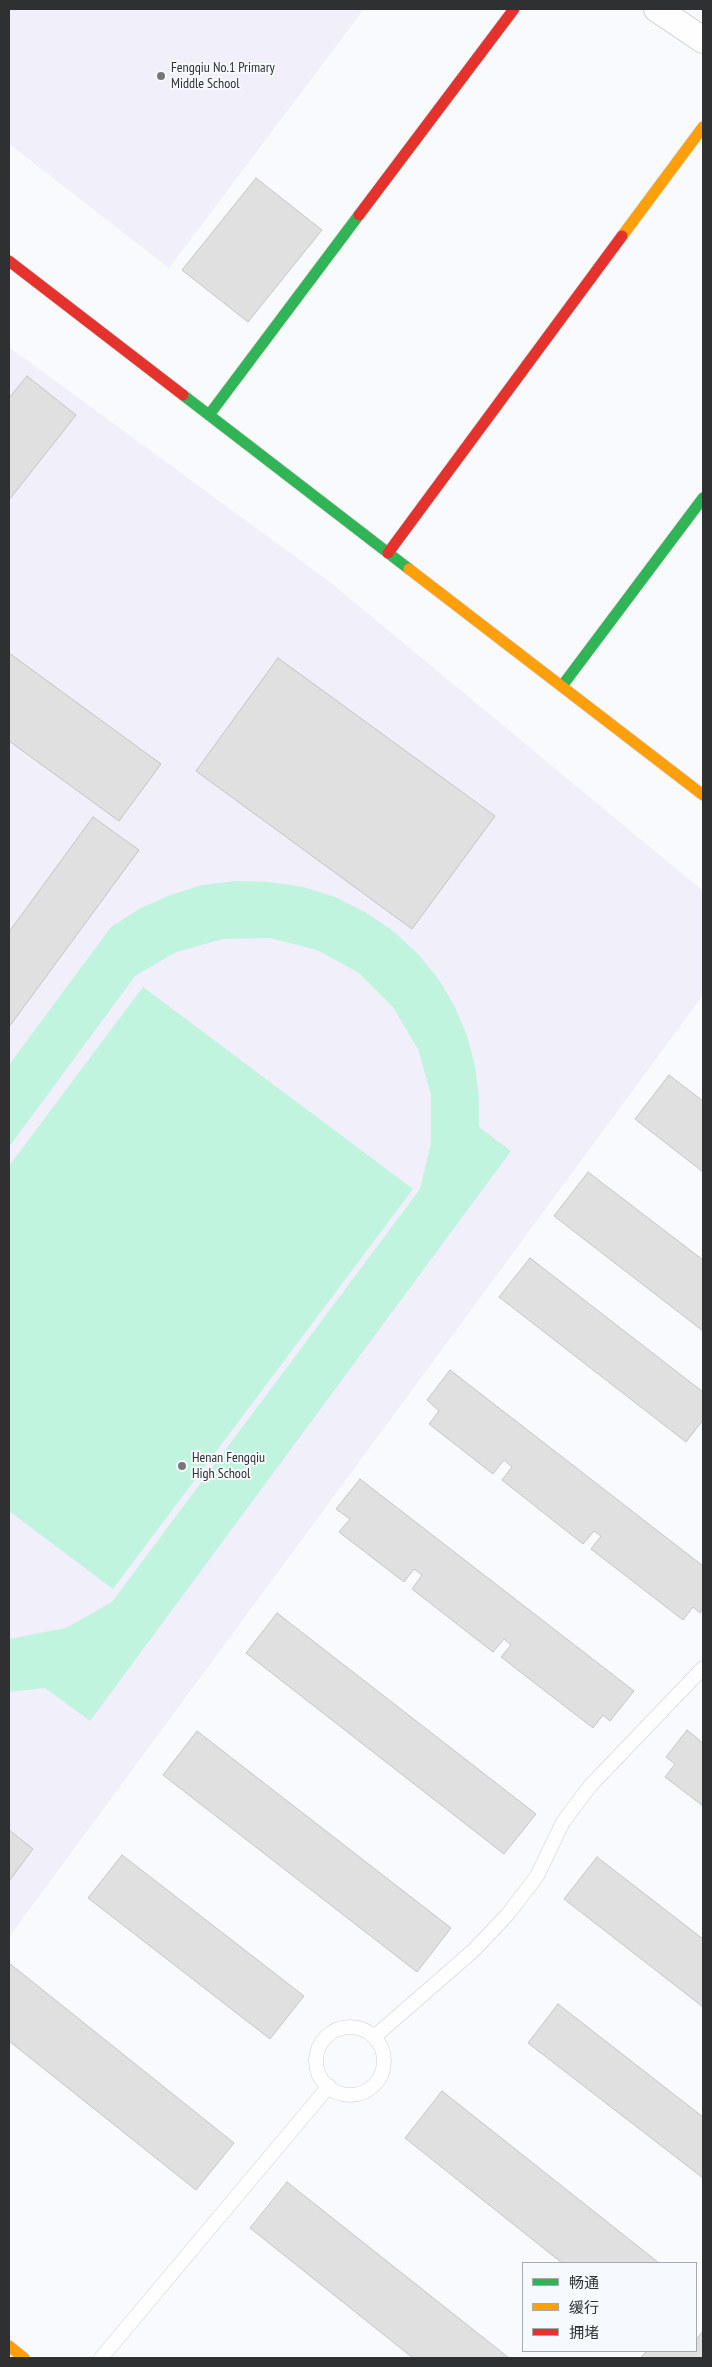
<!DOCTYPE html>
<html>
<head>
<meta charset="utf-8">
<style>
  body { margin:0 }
  #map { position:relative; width:712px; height:2367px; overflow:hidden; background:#f8fafd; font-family:"PT Sans Narrow","Noto Sans SC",sans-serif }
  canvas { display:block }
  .frame { position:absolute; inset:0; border:10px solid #2e3032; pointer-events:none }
  .legend { position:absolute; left:522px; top:2262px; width:175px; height:90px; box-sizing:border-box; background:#f6faff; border:1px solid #a6a9ad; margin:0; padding:6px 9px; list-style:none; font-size:15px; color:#2e3032 }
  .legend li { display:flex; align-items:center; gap:10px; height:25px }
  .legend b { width:25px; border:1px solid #a6a9ad }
</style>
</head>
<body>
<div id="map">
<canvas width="712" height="2367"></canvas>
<div class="frame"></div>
<ul class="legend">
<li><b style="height:6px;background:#30b455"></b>畅通</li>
<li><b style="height:6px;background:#ff9f0a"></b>缓行</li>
<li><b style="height:6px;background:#e5322d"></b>拥堵</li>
</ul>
</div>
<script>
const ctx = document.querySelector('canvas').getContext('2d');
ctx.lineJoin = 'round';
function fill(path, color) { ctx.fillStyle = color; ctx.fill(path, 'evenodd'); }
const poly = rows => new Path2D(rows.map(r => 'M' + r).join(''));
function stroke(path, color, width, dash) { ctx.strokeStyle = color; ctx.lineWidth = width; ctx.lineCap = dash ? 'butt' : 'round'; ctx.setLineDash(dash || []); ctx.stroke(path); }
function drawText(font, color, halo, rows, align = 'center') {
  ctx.font = font + ' "PT Sans Narrow",sans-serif'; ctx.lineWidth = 4; ctx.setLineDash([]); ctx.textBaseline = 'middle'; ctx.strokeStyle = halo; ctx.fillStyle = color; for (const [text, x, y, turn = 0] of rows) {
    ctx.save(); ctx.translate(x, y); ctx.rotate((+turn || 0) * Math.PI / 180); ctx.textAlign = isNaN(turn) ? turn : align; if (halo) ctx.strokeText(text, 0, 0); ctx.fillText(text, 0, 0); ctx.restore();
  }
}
const education = poly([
  [9,9,364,9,169,268,9,144],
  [9,347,331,583,703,891,703,995,9,1937]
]);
const green = poly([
  [235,881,269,882,303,887,335,897,365,912,393,931,418,954,439,980,455,1007,467,1036,475,1066,479,1097,479,1127,511,1151,90,1721,45,1688,9,1692,9,1639,66,1628,112,1602,420,1189,431,1143,431,1095,418,1049,393,1007,359,973,317,950,270,938,223,939,176,952,135,976,9,1147,9,1065,111,927,139,909,170,895,202,885],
  [143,987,413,1189,113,1589,9,1511,9,1166]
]);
const building = poly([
  [256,178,322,230,248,322,182,270,256,178],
  [27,376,76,415,9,500,9,398,27,376],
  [9,653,161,764,119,821,9,741,9,653],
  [278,658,495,816,412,929,196,771,278,658],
  [93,817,139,850,9,1027,9,932,93,817],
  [669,1075,703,1101,703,1172,635,1119,669,1075],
  [588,1172,703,1260,703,1331,554,1216,588,1172],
  [530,1258,703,1392,703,1420,686,1442,499,1297,530,1258],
  [450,1370,703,1566,703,1608,700,1613,693,1607,683,1620,591,1549,601,1536,594,1531,583,1544,502,1480,512,1467,504,1460,493,1474,429,1424,439,1411,427,1400,450,1370],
  [360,1479,634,1691,610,1721,603,1715,593,1728,501,1657,511,1645,504,1639,493,1652,412,1589,422,1575,414,1569,404,1582,339,1532,350,1519,336,1509,360,1479],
  [277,1613,536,1814,504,1854,246,1653,277,1613],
  [687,1730,703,1743,703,1806,665,1777,675,1764,666,1757,687,1730],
  [197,1731,451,1928,417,1972,163,1775,197,1731],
  [9,1830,33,1849,9,1881,9,1830],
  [122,1855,304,1996,270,2039,88,1898,122,1855],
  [597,1857,703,1939,703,2007,564,1899,597,1857],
  [9,1963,234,2143,196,2190,9,2041,9,1963],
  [558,2004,703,2117,703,2178,528,2043,558,2004],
  [442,2091,659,2263,562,2263,405,2138,442,2091],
  [287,2182,509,2358,413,2358,250,2228,287,2182],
  [703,2331,703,2358,640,2358,647,2351,696,2351,696,2340,703,2331]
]);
const lane = poly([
  '316 2061a34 34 0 1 1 68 0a34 34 0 1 1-68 0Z',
  [374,2037,474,1950,508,1914,537,1876,563,1822,590,1786,703,1668],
  [101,2358,329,2086]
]);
const street = poly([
  [657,9,703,40]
]);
const fast = poly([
  [183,395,409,569],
  [209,415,359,215],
  [562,686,703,498]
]);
const slow = poly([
  [622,236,703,127],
  [409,569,703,795],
  [9,2346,24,2358]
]);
const jam = poly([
  [359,215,514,9],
  [9,261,183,395],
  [388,553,622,236]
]);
const markers = [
  [161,76,5,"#757779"],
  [182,1466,5,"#757779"]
];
const poiNames = [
  ["Fengqiu No.1 Primary",171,68],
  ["Middle School",171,84],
  ["Henan Fengqiu",192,1458],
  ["High School",192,1474]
];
fill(education, '#f0effa');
fill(green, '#c1f4df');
fill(building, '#e0e0e0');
stroke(building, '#c5c5c5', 1);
stroke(lane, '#cdcfd1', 15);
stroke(street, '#cdcfd1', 28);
stroke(fast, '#cdcfd1', 12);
stroke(slow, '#cdcfd1', 12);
stroke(jam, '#cdcfd1', 12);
stroke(lane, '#fefeff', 14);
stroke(street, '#fefeff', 26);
stroke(fast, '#30b455', 11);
stroke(slow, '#ff9f0a', 11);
stroke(jam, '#e5322d', 11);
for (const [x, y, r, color] of markers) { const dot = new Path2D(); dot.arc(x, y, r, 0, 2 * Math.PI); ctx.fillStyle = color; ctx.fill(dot); stroke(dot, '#f6faff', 2); }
drawText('14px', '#2e3032', '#f6faff', poiNames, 'left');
</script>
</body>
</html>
